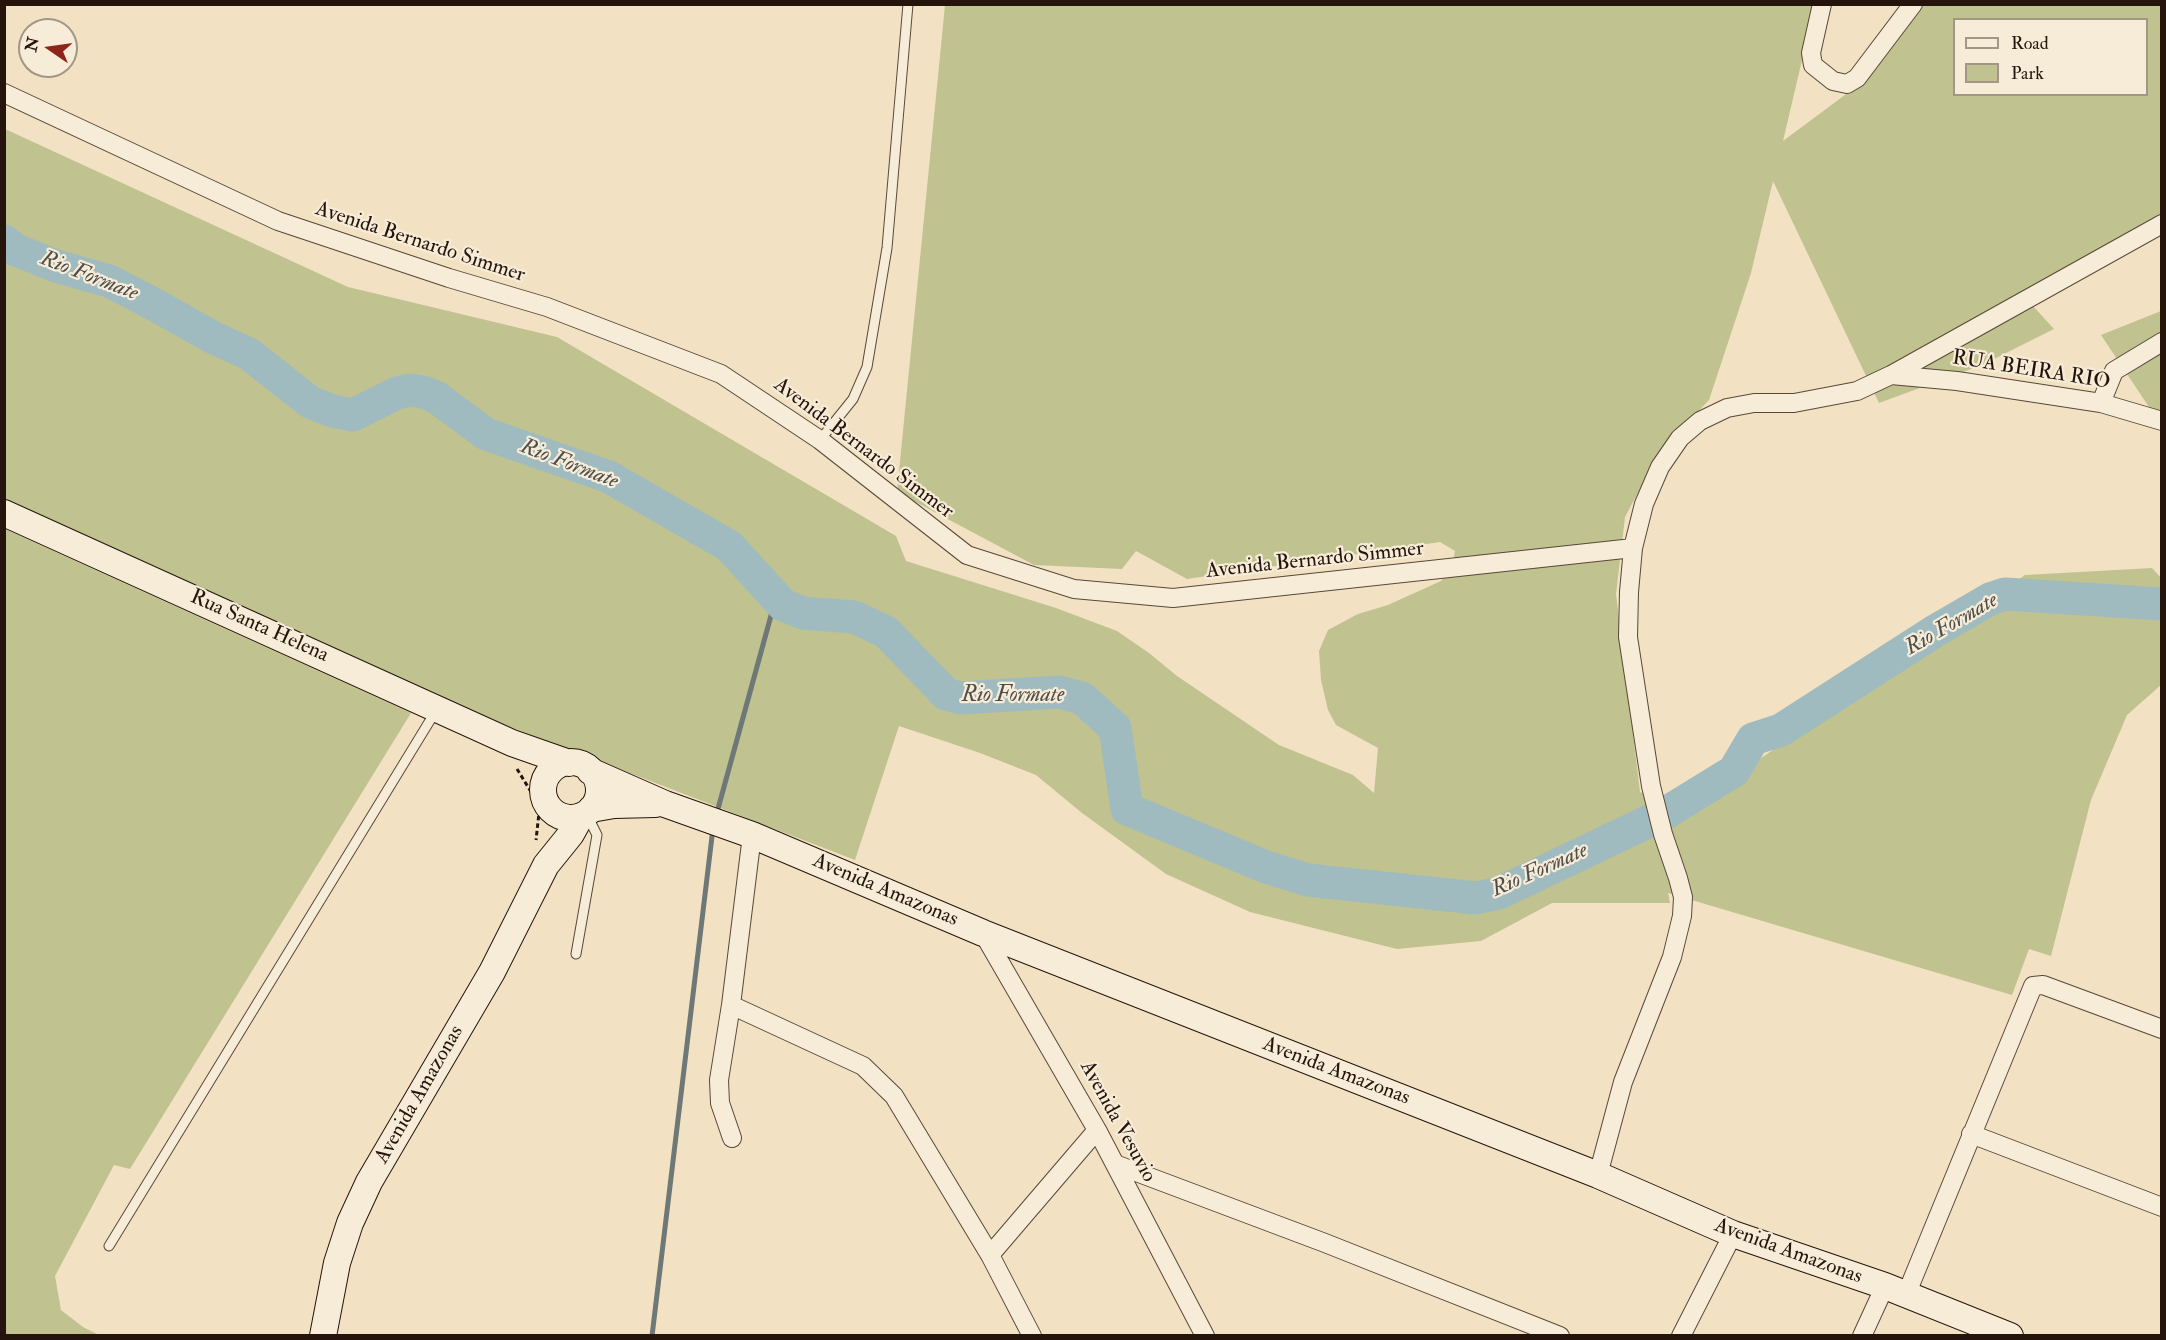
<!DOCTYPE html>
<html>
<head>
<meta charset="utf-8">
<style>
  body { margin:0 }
  #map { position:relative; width:2166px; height:1340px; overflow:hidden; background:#f2e2c3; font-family:"IM FELL Double Pica",serif }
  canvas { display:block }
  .frame { position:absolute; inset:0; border:6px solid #24140b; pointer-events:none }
  .legend { position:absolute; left:1953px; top:18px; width:195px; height:78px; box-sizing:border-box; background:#f7ecd8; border:2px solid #a39686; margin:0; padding:8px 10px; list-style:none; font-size:18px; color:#24140b }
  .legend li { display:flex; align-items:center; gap:12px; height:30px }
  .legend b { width:30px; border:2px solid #a39686 }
  .north { position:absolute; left:18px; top:18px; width:60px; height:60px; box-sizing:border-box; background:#f7ecd8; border:2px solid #a39686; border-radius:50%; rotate:283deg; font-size:16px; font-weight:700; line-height:24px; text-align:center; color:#24140b }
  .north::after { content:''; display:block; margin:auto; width:21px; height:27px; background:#8f2418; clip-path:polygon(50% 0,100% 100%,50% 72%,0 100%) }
</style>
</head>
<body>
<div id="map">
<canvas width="2166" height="1340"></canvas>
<div class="frame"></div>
<ul class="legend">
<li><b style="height:8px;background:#f7ecd8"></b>Road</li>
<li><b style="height:16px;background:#c0c28f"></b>Park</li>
</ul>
<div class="north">N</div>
</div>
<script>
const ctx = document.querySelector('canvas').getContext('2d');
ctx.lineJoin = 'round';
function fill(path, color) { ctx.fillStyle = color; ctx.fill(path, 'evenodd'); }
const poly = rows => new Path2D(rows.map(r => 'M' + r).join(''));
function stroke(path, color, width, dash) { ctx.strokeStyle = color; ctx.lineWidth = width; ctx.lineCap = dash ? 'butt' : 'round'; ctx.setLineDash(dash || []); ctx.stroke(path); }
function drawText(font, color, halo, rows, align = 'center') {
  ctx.font = font + ' "IM FELL Double Pica",serif'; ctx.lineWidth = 4.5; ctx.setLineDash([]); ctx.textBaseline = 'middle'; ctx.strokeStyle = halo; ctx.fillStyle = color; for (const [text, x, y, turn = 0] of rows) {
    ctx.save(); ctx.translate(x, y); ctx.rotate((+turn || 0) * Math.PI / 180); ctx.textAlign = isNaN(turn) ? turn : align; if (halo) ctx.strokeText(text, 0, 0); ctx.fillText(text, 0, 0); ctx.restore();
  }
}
const green = poly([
  [945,5,1815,5,1783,141,1865,80,1922,5,2161,5,2161,222,2033,306,2054,329,1982,365,1879,403,1773,181,1751,273,1709,400,1659,453,1625,517,1616,594,1640,792,1647,795,1656,831,2025,575,2152,568,2161,578,2161,685,2127,715,2091,800,2051,956,2029,949,2012,995,1668,893,1670,903,1552,903,1481,941,1397,949,1250,912,1166,874,1082,813,1036,775,980,753,899,726,855,860,495,721,5,499,5,129,348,287,557,337,896,536,906,561,1056,608,1117,631,1149,653,1177,676,1279,745,1353,775,1374,793,1378,748,1336,725,1328,710,1321,680,1319,651,1328,630,1358,614,1388,605,1441,581,1452,568,1455,551,1440,542,1187,579,1136,551,1122,569,1034,565,897,492],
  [1954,20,2146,20,2146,94,1954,94],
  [2161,311,2161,425,2101,335],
  [5,529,411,713,130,1169,114,1165,55,1276,61,1310,83,1327,99,1335,5,1335]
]);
const stream = poly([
  [716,816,772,612,781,603],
  [652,1336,713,828]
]);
const river = poly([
  [4,241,16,250,56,266,109,281,148,301,214,338,249,354,310,402,332,411,353,415,397,393,411,390,423,392,436,397,486,434,609,477,729,546,783,605,803,613,854,617,886,632,946,694,960,698,1059,692,1082,698,1115,728,1127,809,1266,867,1308,880,1476,898,1499,893,1664,814,1734,771,1753,739,1781,730,1935,631,1990,599,2005,594,2162,604]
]);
const path = poly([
  [517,769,533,795,539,813,536,840]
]);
const lane = poly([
  [820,440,853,399,867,367,887,248,908,4],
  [576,954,597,835,586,813],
  [109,1246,437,709]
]);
const street = poly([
  [1822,4,1811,53,1813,65,1833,81,1847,84,1857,78,1913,4],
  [4,93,278,221,449,278,547,307,721,374,820,440,967,555,1074,589,1173,598,1633,548],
  [1891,375,1957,381,2101,403,2162,421],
  [2101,403,2114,371,2162,342],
  [752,835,731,1005,863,1066,894,1096,990,1255,1097,1130],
  [983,933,1097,1130,1205,1336],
  [731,1005,719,1080,720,1103,732,1138],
  [1971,1134,2162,1207],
  [1115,1164,1325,1243,1560,1336],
  [1598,1175,1623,1082,1672,957,1682,916,1683,897,1678,878,1663,834,1651,786,1628,637,1629,592,1633,548,1644,504,1660,467,1680,438,1700,421,1727,408,1754,403,1794,403,1857,391,1891,375,2162,224],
  [990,1255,1032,1336],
  [1906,1295,2033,986,2043,985,2162,1029],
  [1681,1336,1733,1234],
  [1862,1336,1885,1286]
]);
const secondary = poly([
  [4,513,512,743,569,763],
  '543 790a28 28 0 1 1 56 0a28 28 0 1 1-56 0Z',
  [590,771,665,804,752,835,983,933,1598,1175,1733,1234,1885,1286,2010,1336],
  [591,809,614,805,655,804],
  [323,1336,337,1263,350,1223,369,1182,492,972,546,865,571,834,581,816]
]);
const streetNames = [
  ["Avenida Bernardo Simmer",420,243,18],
  ["RUA BEIRA RIO",2031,371,9],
  ["Avenida Bernardo Simmer",863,449,37],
  ["Avenida Bernardo Simmer",1315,561,-6],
  ["Rua Santa Helena",259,627,24],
  ["Avenida Amazonas",885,891,23],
  ["Avenida Amazonas",1336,1072,21],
  ["Avenida Amazonas",420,1095,-60],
  ["Avenida Vesuvio",1117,1122,61],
  ["Avenida Amazonas",1788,1252,20]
];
const waterNames = [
  ["Rio Formate",89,277,21],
  ["Rio Formate",569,465,21],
  ["Rio Formate",1952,625,-30],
  ["Rio Formate",1013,696],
  ["Rio Formate",1540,871,-24]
];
fill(green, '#c0c28f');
stroke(stream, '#6e7877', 5);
stroke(river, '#a0bbbf', 33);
stroke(lane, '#584839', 11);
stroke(street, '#584839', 20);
stroke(secondary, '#24140b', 28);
stroke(path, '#24140b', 3, [4.5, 3]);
stroke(lane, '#f7ecd8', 9);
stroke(street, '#f7ecd8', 18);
stroke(secondary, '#f7ecd8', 26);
drawText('21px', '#24140b', '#f7ecd8', streetNames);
drawText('italic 22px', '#4f4e4a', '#f7ecd8', waterNames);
</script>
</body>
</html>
